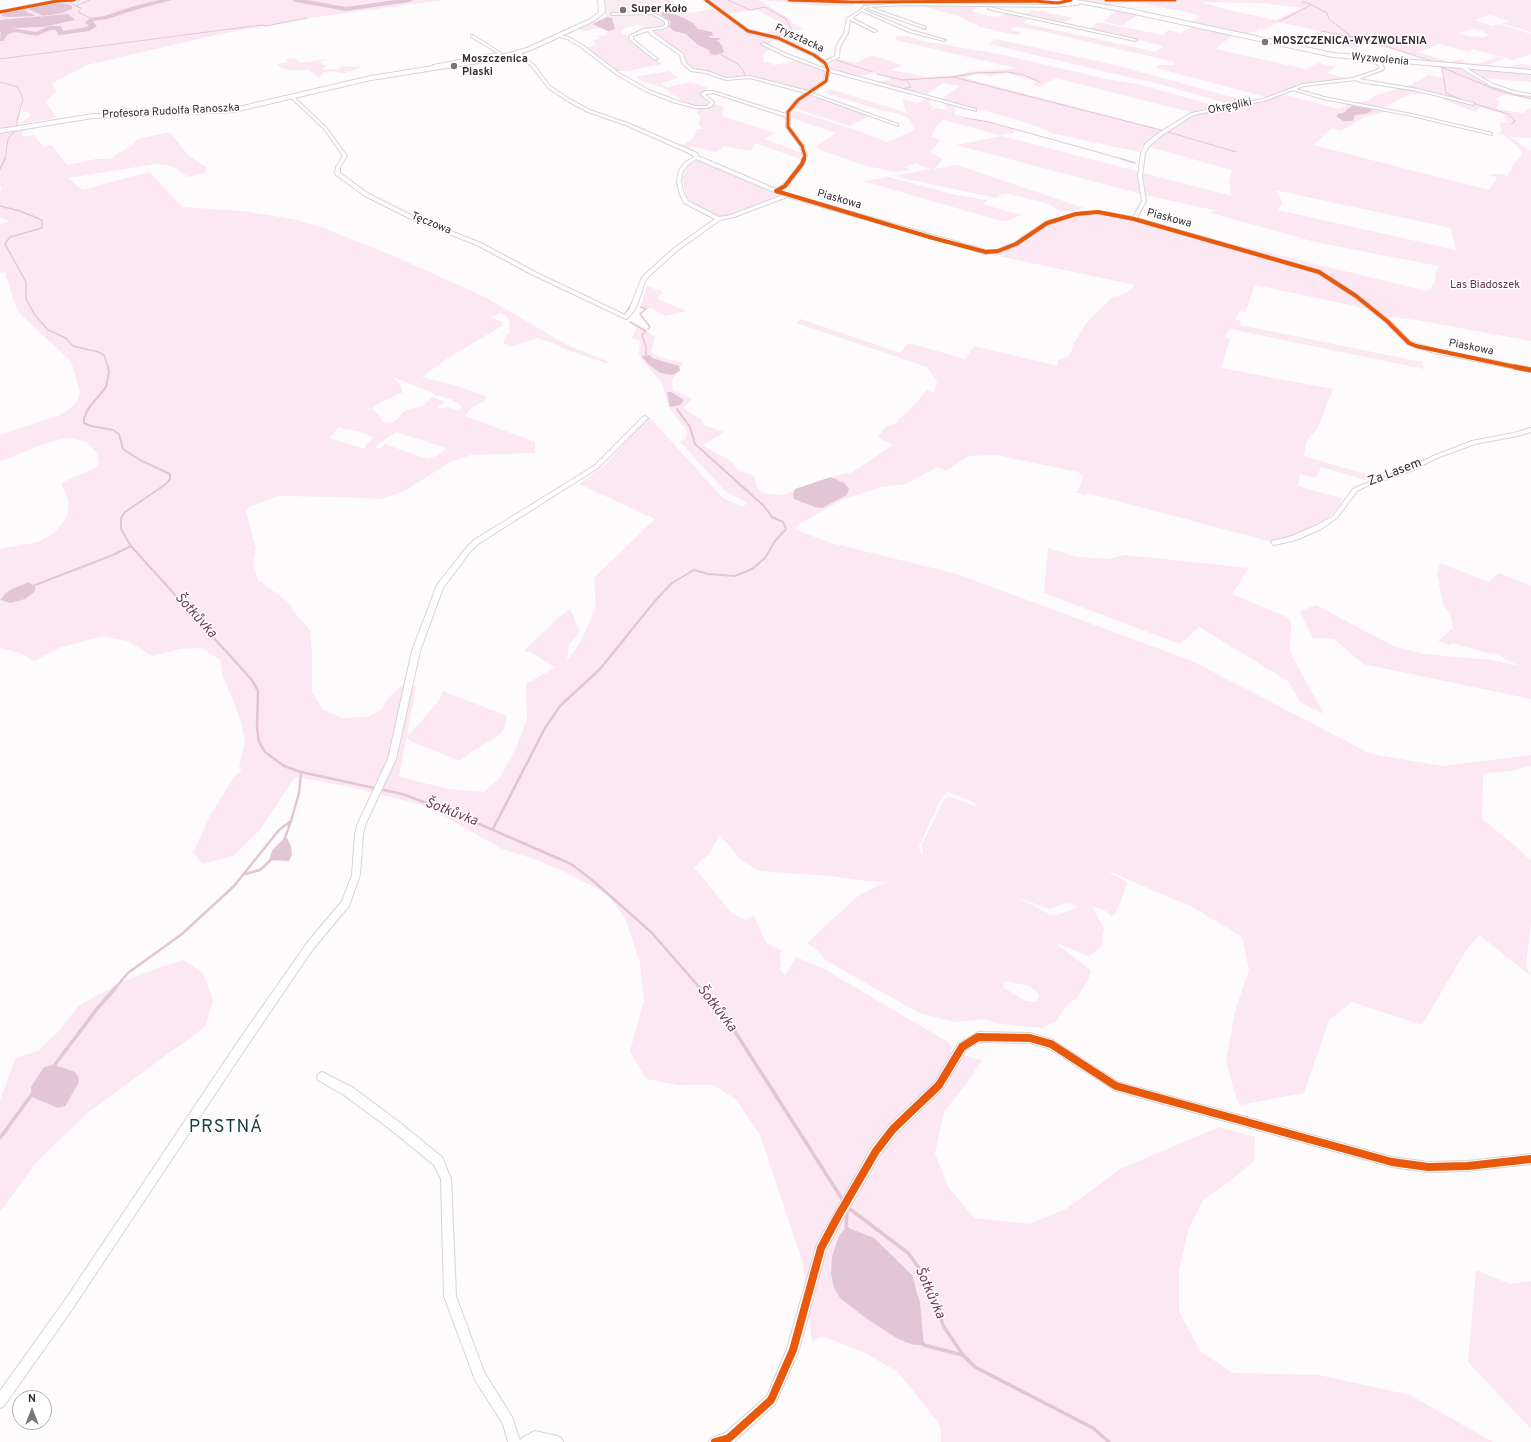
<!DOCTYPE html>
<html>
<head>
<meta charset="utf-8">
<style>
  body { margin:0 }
  #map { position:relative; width:1531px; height:1442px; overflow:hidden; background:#fefbfc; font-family:Overpass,sans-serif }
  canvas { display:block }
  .north { position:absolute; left:12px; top:1390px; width:40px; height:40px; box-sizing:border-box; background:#fff; border:1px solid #afabad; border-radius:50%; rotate:0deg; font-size:11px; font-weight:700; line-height:16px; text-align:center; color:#382e33 }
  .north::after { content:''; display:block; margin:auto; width:14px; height:18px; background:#7d7679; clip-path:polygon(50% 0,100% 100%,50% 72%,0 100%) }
</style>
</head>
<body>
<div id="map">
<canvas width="1531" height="1442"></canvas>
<div class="north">N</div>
</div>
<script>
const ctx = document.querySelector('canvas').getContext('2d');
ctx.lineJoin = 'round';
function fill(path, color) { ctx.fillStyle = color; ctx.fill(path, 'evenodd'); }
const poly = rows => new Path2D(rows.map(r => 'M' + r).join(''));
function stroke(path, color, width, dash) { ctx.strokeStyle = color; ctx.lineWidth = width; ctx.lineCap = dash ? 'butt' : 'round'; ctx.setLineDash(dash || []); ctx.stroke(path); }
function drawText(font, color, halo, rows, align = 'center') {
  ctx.font = font + ' Overpass,sans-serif'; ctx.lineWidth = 3; ctx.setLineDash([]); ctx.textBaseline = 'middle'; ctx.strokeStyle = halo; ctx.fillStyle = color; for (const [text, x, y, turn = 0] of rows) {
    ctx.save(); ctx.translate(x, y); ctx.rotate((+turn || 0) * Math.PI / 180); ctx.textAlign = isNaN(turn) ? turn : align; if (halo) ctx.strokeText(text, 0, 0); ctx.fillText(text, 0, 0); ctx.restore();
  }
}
const built = poly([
  [604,0,667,0,691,13,687,14,674,10,659,15,670,22,649,29,640,25,624,28,617,23,612,17,606,17]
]);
const green = poly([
  [80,0,444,0,308,18,216,35,87,65,52,83,56,91,46,102,57,118,18,124,31,116,30,113,22,111,23,107,22,106,17,126,0,129,0,12,58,2],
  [709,0,759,0,790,19,792,23,804,29,793,31,813,43,798,46,772,34,762,33,787,27,756,9,729,14],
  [761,0,852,0,853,6,820,6],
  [861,0,1061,0,1076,3,1059,5,956,4,952,2,953,4,884,4,865,6,861,5],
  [1078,0,1531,0,1531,32,1501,23,1509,21,1490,15,1475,20,1492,26,1499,24,1531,34,1531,54,1513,60,1472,49,1469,52,1440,44,1418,52,1449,62,1463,59,1464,62,1478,64,1498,57,1504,59,1487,65,1506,67,1524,64,1531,66,1531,72,1446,65,1444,62,1429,62,1428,59,1371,43,1352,48,1324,41,1335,34,1278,22,1264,30,1261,29,1245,35,1189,23,1201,16,1181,11,1134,2,1099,6],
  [1201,2,1263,3,1302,8,1276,20,1224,9],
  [1474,29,1485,32,1483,33,1490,35,1482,38,1475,36,1470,37,1458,33],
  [921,5,976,5,978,7,976,7,978,8,971,12,997,17,1007,13,1030,17,1023,23,1156,52,1164,46,1090,29,1098,22,1163,35,1168,30,1181,33,1193,26,1232,36,1217,47,1216,49,1305,69,1318,63,1336,67,1326,73,1351,79,1304,83,1266,97,1156,68,1160,65,1174,65,1174,62,1042,31,1018,27,1009,29,1022,33,1016,35,979,27,978,25,969,22,956,15,939,11],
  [715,8,746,32,770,36,780,40,768,43,774,47,763,54,764,63,770,62,773,65,797,61,826,71,824,80,820,84,808,93,749,78,734,80,724,80,703,73,692,71,686,68,681,62,685,58,684,56,662,40,649,29,669,22,658,13,674,10,687,14],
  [1033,10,1073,18,1063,23,1024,15],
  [1117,10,1139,14,1122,26,1103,21],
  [606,17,612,17,617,23,624,28,621,32,662,64,627,71,616,71,587,47,597,45,592,40,600,39,598,36,606,35,608,31,600,28,584,31,579,29],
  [900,36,907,36,922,41,999,54,1106,79,1138,84,1209,104,1213,108,1189,112,1056,78,1039,87,1032,85,1036,82,1007,73,990,76,978,73,965,78,1163,130,1159,133,1166,133,1196,113,1241,106,1265,101,1281,94,1339,109,1349,104,1387,110,1379,114,1367,116,1341,131,1332,128,1313,145,1489,190,1497,177,1487,175,1499,174,1508,176,1514,163,1522,156,1522,152,1516,145,1503,135,1498,134,1502,130,1499,123,1508,122,1503,114,1481,107,1475,112,1443,100,1448,95,1404,86,1413,84,1413,82,1416,82,1428,75,1443,78,1441,67,1381,63,1377,61,1462,67,1461,69,1480,80,1496,87,1531,96,1531,99,1505,94,1494,100,1500,101,1496,109,1523,113,1531,108,1531,138,1510,137,1531,151,1531,341,1416,320,1383,316,1369,305,1364,308,1255,285,1245,312,1239,311,1235,320,1241,321,1240,325,1422,362,1424,369,1230,329,1224,337,1230,339,1221,368,1333,389,1317,430,1311,435,1306,443,1304,456,1376,477,1365,480,1321,467,1316,478,1300,474,1298,486,1343,499,1336,510,1326,519,1311,528,1272,542,1087,493,1086,495,1074,492,1078,491,1083,477,1078,472,996,455,969,456,945,471,938,467,905,484,881,487,842,500,799,524,794,529,831,543,957,574,1192,661,1371,754,1442,766,1531,755,1531,766,1510,771,1486,773,1483,776,1482,819,1519,849,1531,861,1531,925,1526,964,1528,971,1531,976,1479,935,1465,952,1422,1025,1352,1002,1329,1020,1304,1093,1240,1105,1235,1095,1226,1061,1235,1011,1249,970,1242,937,1196,909,1104,869,1127,882,1124,892,1116,913,1112,917,1107,912,1100,908,1092,907,1104,928,1101,947,1089,956,1055,943,1091,970,1088,980,1077,998,1068,1004,1056,1021,1042,1028,998,1024,986,1019,956,1022,921,1014,825,960,819,952,807,943,859,895,879,885,889,882,867,881,832,876,760,871,741,860,720,835,709,854,694,867,732,914,746,920,754,915,766,943,781,950,780,969,785,976,796,957,824,969,948,1042,951,1047,950,1052,982,1060,969,1080,944,1112,935,1154,949,1188,974,1218,1029,1224,1066,1209,1120,1169,1219,1127,1255,1137,1254,1161,1229,1182,1204,1199,1188,1231,1179,1271,1179,1311,1200,1351,1233,1373,1319,1375,1410,1395,1493,1442,941,1442,941,1432,938,1422,898,1372,865,1353,828,1338,820,1337,812,1342,803,1263,761,1137,736,1099,713,1085,678,1085,646,1079,630,1051,644,1000,640,963,626,920,608,894,567,873,534,859,502,849,439,813,430,807,350,787,295,777,259,831,233,856,202,864,193,852,211,814,234,777,242,770,239,768,245,741,240,718,223,676,220,660,202,648,181,649,152,656,128,641,104,637,92,639,59,648,34,661,20,653,0,648,0,600,10,603,29,582,12,589,0,599,0,549,39,542,54,533,67,517,69,502,61,483,97,467,99,463,97,453,87,442,71,438,57,440,38,446,0,462,0,435,60,415,71,408,77,401,80,392,71,361,21,315,15,304,5,272,0,273,0,224,10,221,0,217,0,192,2,188,0,187,0,132,24,129,22,137,34,135,43,147,52,145,67,165,96,159,111,159,117,154,132,146,137,139,170,132,188,155,206,167,207,169,205,173,188,177,175,168,166,165,155,164,69,178,82,190,149,172,182,207,243,211,293,219,321,227,394,256,485,297,569,346,609,362,606,363,570,351,553,343,537,338,510,347,503,343,506,335,510,333,509,320,505,315,500,313,490,318,503,322,502,326,448,358,422,377,457,386,485,396,487,398,485,400,470,409,465,416,535,442,535,453,471,455,450,462,405,491,381,499,347,497,278,496,249,507,246,512,256,548,253,562,258,580,288,602,298,617,310,630,312,652,312,692,323,710,342,718,368,717,382,709,389,697,401,686,416,686,399,777,449,789,484,792,500,778,517,746,527,719,526,684,558,666,554,667,530,652,524,651,558,618,570,609,579,629,578,635,569,644,567,660,569,659,582,639,596,607,594,578,655,519,579,484,605,465,649,417,723,498,743,507,747,503,725,491,680,442,686,438,687,431,668,406,662,383,641,358,639,354,640,341,632,338,637,326,655,337,651,351,653,354,659,357,683,363,672,380,673,390,692,399,683,408,702,420,704,425,724,432,703,445,732,462,740,471,754,476,757,488,762,492,768,494,782,495,808,486,827,482,835,476,853,472,893,445,878,437,886,426,897,423,899,418,907,413,927,390,934,393,937,382,927,367,796,323,801,319,900,353,909,343,965,359,974,346,1058,366,1057,361,1068,356,1071,352,1073,345,1086,323,1114,296,1116,297,1130,291,1135,285,989,254,1032,234,1047,223,1072,215,1093,212,1112,214,1426,291,1431,289,1436,279,1435,273,1439,268,1438,266,1315,242,1208,212,1218,211,1149,196,956,145,1002,136,1232,196,1230,191,1231,188,1229,182,1232,170,1142,145,1139,152,1046,132,1049,131,1018,120,941,99,960,86,943,83,926,95,876,82,888,80,890,78,873,73,858,77,831,68,831,64,839,59,855,63,872,55,902,65,891,70,927,77,957,75,968,72,1015,68,895,40,896,37],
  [1275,190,1451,228,1456,250,1278,210,1283,203],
  [396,378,433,393,434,395,453,400,452,401,459,403,461,407,459,411,447,407,438,409,439,406,445,402,444,401,432,397,423,406,406,410,402,413,398,419,390,423,382,421,380,416,372,409,376,405,403,392,399,383,394,379],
  [339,427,344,429,358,431,374,438,366,445,365,449,329,438],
  [396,432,443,447,446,449,436,456,427,459,385,444,379,449,376,447,378,444],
  [947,792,971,801,978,807,954,798,948,797,944,799,922,844,923,855,921,854,919,846,942,797],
  [1018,898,1050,909,1066,903,1077,905,1076,908,1064,913,1057,915,1049,914],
  [1005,981,1029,986,1037,992,1039,997,1035,1002,1026,1001,1004,988,1003,983],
  [917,1287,920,1302,924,1344,863,1316],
  [996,39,1115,65,1250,102,1230,104,1163,85,988,44],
  [295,58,300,63,327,59,319,62,326,66,322,69,324,70,340,69,341,67,346,66,363,67,346,73,340,73,333,71,324,72,319,78,309,70,288,70,280,67,276,64,288,62,286,59],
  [1467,68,1531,74,1531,82,1481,78],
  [669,71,678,78,660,84,667,87,691,82,708,88,701,94,701,96,707,101,724,107,722,116,774,133,765,139,802,153,800,159,756,143,751,151,723,146,717,152,689,146,690,149,681,145,685,144,693,138,697,129,703,129,699,125,700,116,697,113,697,110,678,103,683,101,670,93,666,89,642,81,635,77],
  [1402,87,1425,91,1430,94,1410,94,1381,108,1350,103,1366,101,1377,95],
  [830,89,907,113,902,99,917,103,929,98,931,99,929,102,933,108,926,114,936,108,948,110,944,104,946,104,955,106,954,114,967,117,964,119,987,122,1015,130,1013,133,1000,135,943,120,934,129,932,137,941,140,931,151,932,154,943,159,934,169,957,165,1084,208,1070,211,1059,211,1049,204,1009,194,1003,194,996,198,893,176,931,169,920,166,917,163,903,167,913,170,894,172,863,165,813,147,815,147,836,133,791,118,792,110,856,130,887,142,915,130,910,119,899,114,880,110,823,92],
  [810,95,870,116,849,126,794,108,800,101],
  [697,160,779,195,730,215,720,217,694,204,686,198,682,178,689,165],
  [889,177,956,195,987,200,986,202,982,204,1021,215,1007,221,1001,221,863,181],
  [647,286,663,292,657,298,662,301,687,311,664,316,652,308,647,309,640,307],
  [1048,548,1077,557,1108,559,1125,555,1249,568,1232,594,1289,618,1291,622,1290,652,1324,714,1300,702,1288,681,1199,627,1180,644,1044,593],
  [1440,563,1489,582,1499,573,1531,586,1531,699,1363,664,1334,639,1313,638,1302,617,1300,611,1316,605,1393,646,1423,654,1491,660,1519,666,1496,654,1487,653,1453,643,1449,645,1438,641,1453,628,1450,614,1443,604,1437,574],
  [443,691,507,716,505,728,498,736,474,750,460,761,410,741,407,737,439,701],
  [183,960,203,973,213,1000,206,1026,86,1114,34,1165,0,1212,0,1100,16,1058,38,1051,59,1031,78,1006,120,983,155,969],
  [1476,1270,1510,1284,1531,1281,1531,1429,1468,1362]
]);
const water = poly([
  [59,3,69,4,72,6,72,9,62,13,43,16,28,9,32,7],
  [23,10,36,16,9,17,1,16,4,13],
  [663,12,670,13,684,18,693,23,698,29,712,32,713,36,708,36,712,38,719,38,720,40,716,40,722,45,724,52,716,55,710,54,709,50,698,45,686,34,674,31,669,27,671,22,661,15],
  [68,14,75,20,43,27,15,28,0,32,0,20],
  [607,17,612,18,615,29,608,31,593,24],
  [1352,106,1371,108,1373,110,1366,114,1355,115,1353,121,1343,121,1336,116,1338,114,1346,112,1345,111],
  [650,355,652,358,679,366,680,371,673,375,660,373,647,363,642,356],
  [667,392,671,392,684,400,680,405,670,407],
  [831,477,844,483,849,489,847,495,822,508,815,507,794,499,793,494,795,489],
  [29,582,36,588,33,593,25,599,10,603,0,600,5,594,12,589],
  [287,838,291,846,292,855,289,861,269,860,272,851,279,843],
  [55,1065,75,1072,79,1078,78,1084,65,1106,58,1108,32,1097,31,1087,44,1067],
  [846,1227,874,1238,912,1275,920,1302,924,1345,914,1345,898,1339,863,1316,840,1298,834,1288,831,1274,832,1256,839,1236]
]);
const streamFar4 = poly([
  [90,0,76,6,81,8,78,12,92,19],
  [666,0,678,7],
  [728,0,750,10,765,7,786,19,792,31,790,32,805,43],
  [68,1,76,6],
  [1302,2,1308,3,1327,13,1329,19,1352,37],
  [670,13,677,9],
  [1280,21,1311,5],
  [1321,31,1369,41,1438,63],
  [720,54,738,64,743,70,745,76],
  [0,59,261,25,266,26,307,18],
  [836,60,873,72],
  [1441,67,1499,91,1531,99],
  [1442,67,1446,93,1467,102],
  [877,74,902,80,953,77,975,73,1008,72,1024,75,1040,82],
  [953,77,1161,130],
  [0,82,18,87,23,99,17,120,17,128,8,139,5,160],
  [903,89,911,87,906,80],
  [1472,103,1508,114,1515,121,1511,124],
  [965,118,989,122,1126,160],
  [1168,132,1236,152]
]);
const streamFar3 = poly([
  [1122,159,1135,163],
  [0,169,5,159],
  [0,206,20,211,42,220,42,228,10,237,5,244,26,282,26,299,34,314,48,330,66,338,73,346,98,352,104,355,108,368],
  [641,307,646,309,640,314,650,327,648,329],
  [624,315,631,305],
  [630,322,646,331,642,335,646,347,646,355]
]);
const streamFar2 = poly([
  [108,367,109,372,106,387,88,409,84,418,84,423,91,426,113,430,119,434,123,449,140,460,170,474,170,479,166,484,125,512,121,518,121,529,131,546,214,638],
  [30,587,113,555,131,546],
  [625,638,655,601,672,583,694,570,708,574,735,576,752,569,765,558,775,541,786,529,783,522,772,517,764,506,695,444,690,427,677,409]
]);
const streamFar1 = poly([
  [213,637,252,680,258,691,257,728,259,742,265,752,284,766,301,772,402,794,454,813,571,864,591,879,651,932,700,988],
  [493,829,545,728,560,706,600,669,626,637],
  [283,843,291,821],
  [245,874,260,870,273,858],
  [115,988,128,973,182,934,234,886,279,830,291,821,299,793,301,772]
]);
const stream = poly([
  [699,987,725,1016,844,1202],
  [53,1067,97,1009,116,987],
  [0,1138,33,1093],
  [846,1206,908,1253,922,1272,944,1327,963,1355,975,1367,1093,1428,1109,1442],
  [847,1211,846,1227,848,1229],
  [922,1342,924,1345,962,1355]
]);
const river = poly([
  [159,0,172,0,138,9,107,19,94,21,93,22,97,26,89,31,61,35,58,35,56,30,50,30,37,36,14,32,7,35,3,41,0,41,1,31,11,28,36,32,49,26,61,26,63,31,87,27,89,25,85,23,90,18,104,16,134,6,159,0],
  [293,0,307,0,346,7,395,0,413,0,410,2,346,11,296,2,293,0]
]);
const street = poly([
  [57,0,76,0,57,2,0,13,0,11,57,0],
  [704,0,708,0,749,30,779,37,815,54,825,61,835,56,836,47,844,33,847,18,859,11,864,6,905,3,1053,5,1081,1,1081,3,1076,5,1053,7,905,5,870,7,926,27,925,29,869,9,870,7,865,8,864,10,911,30,946,40,944,41,909,32,862,11,852,18,877,31,874,32,850,20,848,33,840,47,839,57,827,63,830,69,976,109,976,111,830,72,827,82,812,93,898,124,898,126,809,94,799,101,790,112,790,127,804,146,807,156,804,164,787,187,780,191,789,194,986,250,997,250,1014,243,1045,222,1076,213,1098,211,1133,217,1142,201,1138,177,1141,153,1145,144,1157,134,1191,113,1263,99,1303,84,1353,78,1379,69,1379,66,1371,60,1371,58,1373,58,1382,64,1384,68,1383,70,1359,79,1418,89,1474,103,1473,105,1418,91,1360,82,1355,80,1304,86,1296,89,1324,97,1412,114,1492,133,1492,135,1412,116,1323,99,1293,90,1264,101,1193,115,1161,136,1149,146,1145,153,1142,177,1146,201,1137,218,1321,271,1358,295,1389,320,1411,342,1435,349,1531,368,1531,372,1434,353,1407,344,1385,322,1354,297,1317,273,1133,220,1098,213,1076,215,1049,224,1018,245,1000,252,986,254,787,197,734,217,720,220,678,250,646,279,636,308,628,318,626,319,531,274,477,245,411,219,365,196,336,175,335,172,336,167,343,156,324,129,290,97,293,96,326,127,347,156,340,167,340,173,369,194,415,217,481,243,535,272,625,315,630,308,642,277,674,248,715,219,684,203,679,192,677,181,679,171,684,163,694,157,693,155,628,126,588,112,569,102,548,88,533,68,517,53,520,52,535,66,550,86,571,100,590,110,630,124,697,153,698,156,776,189,783,185,800,164,803,156,800,146,786,127,786,117,713,93,705,94,714,102,712,106,707,108,695,108,673,102,647,92,617,75,582,48,567,39,557,36,559,35,569,37,584,46,619,73,649,90,675,100,695,106,706,106,709,104,710,102,700,94,706,91,713,91,786,114,787,111,797,99,805,93,750,78,726,80,705,73,691,71,682,63,680,55,651,35,648,31,633,36,633,39,658,59,655,60,630,40,629,36,643,29,661,27,665,25,665,22,652,14,612,15,611,13,653,12,668,21,668,26,663,29,652,30,654,33,683,54,686,63,693,69,707,71,726,78,750,76,808,91,824,80,826,71,785,56,761,44,764,43,787,54,826,69,823,64,813,56,777,39,747,32,704,0],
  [696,159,774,192,783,195,731,215,719,217,688,201,683,192,681,181,683,171,688,165,696,159],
  [989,7,1135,39,1137,40,1135,41,988,9,989,7],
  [471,35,473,35,503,54,437,66,436,68,432,67,433,65,498,53,471,37,471,35],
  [1461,66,1463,66,1493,84,1517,92,1531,94,1531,96,1515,94,1491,86,1461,68,1461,66],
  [645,416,648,418,598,468,478,544,470,552,443,588,420,651,396,759,366,823,363,834,360,875,349,906,313,949,245,1049,71,1311,4,1406,0,1408,0,1391,63,1303,237,1043,307,943,342,901,352,875,355,834,358,823,388,759,412,651,437,585,466,548,474,540,594,466,643,417,645,416],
  [1531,428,1531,432,1517,436,1475,444,1437,458,1413,470,1365,487,1357,491,1337,518,1321,529,1296,540,1274,545,1271,543,1272,541,1292,536,1317,525,1333,516,1353,489,1361,485,1409,468,1433,456,1472,441,1514,433,1531,428],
  [978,1032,1030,1033,1051,1039,1118,1082,1392,1157,1428,1162,1468,1161,1531,1154,1531,1164,1468,1171,1428,1172,1392,1167,1116,1091,1048,1048,1030,1043,979,1042,966,1050,943,1088,897,1133,880,1155,841,1222,826,1250,799,1350,775,1404,734,1442,709,1442,711,1438,725,1433,767,1396,787,1349,817,1244,872,1147,889,1125,935,1082,958,1044,978,1032],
  [322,1072,352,1087,399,1122,442,1157,451,1179,456,1296,484,1372,512,1417,520,1441,522,1438,535,1431,557,1436,561,1438,563,1442,508,1442,503,1424,475,1380,444,1296,441,1179,434,1165,391,1130,344,1095,318,1080,317,1077,318,1074,322,1072]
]);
const secondary = poly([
  [598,0,604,0,605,12,594,21,531,50,503,59,371,80,234,112,93,118,0,133,0,129,93,114,234,108,371,76,502,55,527,48,590,19,599,12,598,0],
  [1064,0,1076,0,1130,9,1333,53,1531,70,1531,74,1333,57,1130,13,1064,0]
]);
const cyclewayFar3 = poly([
  [706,0,748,31,778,38,814,55,825,63,828,70,826,81,798,100,788,112,788,127,802,146,805,156,803,160],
  [789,0,851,2,1034,1,1058,3,1071,0],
  [1106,0,1175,0],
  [0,12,57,1,74,0]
]);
const cyclewayFar2 = poly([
  [776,191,785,186,802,164,804,159],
  [776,191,933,238,986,252,998,251,1016,244,1047,223,1076,214,1098,212,1134,219,1319,272,1356,296,1387,321,1409,343,1416,346,1520,368]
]);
const cyclewayFar1 = poly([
  [1515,367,1531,370]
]);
const cycleway = poly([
  [715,1442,729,1438,771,1400,793,1350,821,1248,837,1218,876,1151,893,1129,939,1085,962,1047,978,1037,1030,1038,1051,1044,1116,1086,1392,1162,1428,1167,1468,1166,1531,1159]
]);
const markers = [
  [623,10,4,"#7d7679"],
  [1265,42,4,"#7d7679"],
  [454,66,4,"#7d7679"]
];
const farPoinames = [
  ["Super Koło",631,10],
  ["MOSZCZENICA-WYZWOLENIA",1273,42],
  ["Moszczenica",462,60],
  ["Piaski",462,73]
];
const farStreetnames = [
  ["Frysztacka",799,39,25],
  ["Wyzwolenia",1380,60,5],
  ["Okręgliki",1230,107,-11],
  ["Profesora Rudolfa Ranoszka",171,112,-3],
  ["Piaskowa",839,200,16],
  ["Piaskowa",1169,219,15],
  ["Tęczowa",431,224,22],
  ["Piaskowa",1471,348,11]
];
const farParknames = [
  ["Las Biadoszek",1485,286]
];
const streetNames = [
  ["Za Lasem",1395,473,-21]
];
const waterNames = [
  ["Šotkůvka",195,616,48],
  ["Šotkůvka",451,813,21],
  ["Šotkůvka",716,1009,52],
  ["Šotkůvka",929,1293,66]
];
const nearQuarternames = [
  ["PRSTNÁ",226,1128]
];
fill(built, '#f9edf2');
fill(green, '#fbe8f2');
fill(water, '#e2c6d5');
stroke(streamFar4, '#e2c6d5', 1);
stroke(streamFar3, '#e2c6d5', 1.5);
stroke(streamFar2, '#e2c6d5', 2);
stroke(streamFar1, '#e2c6d5', 2.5);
stroke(stream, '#e2c6d5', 3.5);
fill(river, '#e2c6d5');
stroke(street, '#d9d3d6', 2);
stroke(secondary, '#d9d3d6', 2);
fill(street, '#fffeff');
fill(secondary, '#fffeff');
stroke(cyclewayFar3, '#e8590c', 3);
stroke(cyclewayFar2, '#e8590c', 4);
stroke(cyclewayFar1, '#e8590c', 5);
stroke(cycleway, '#e8590c', 8);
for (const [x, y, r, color] of markers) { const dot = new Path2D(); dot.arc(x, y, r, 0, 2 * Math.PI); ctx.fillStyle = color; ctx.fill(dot); stroke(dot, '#fff', 1.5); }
drawText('bold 11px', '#382e33', '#fff', farPoinames, 'left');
drawText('11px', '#382e33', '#fff', farStreetnames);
drawText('11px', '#62304d', '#fff', farParknames);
drawText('13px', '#382e33', '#fff', streetNames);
drawText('italic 14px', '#6f3b59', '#fff', waterNames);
ctx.letterSpacing = '1px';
drawText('18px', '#1b3d40', '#fff', nearQuarternames);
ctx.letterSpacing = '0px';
</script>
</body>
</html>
